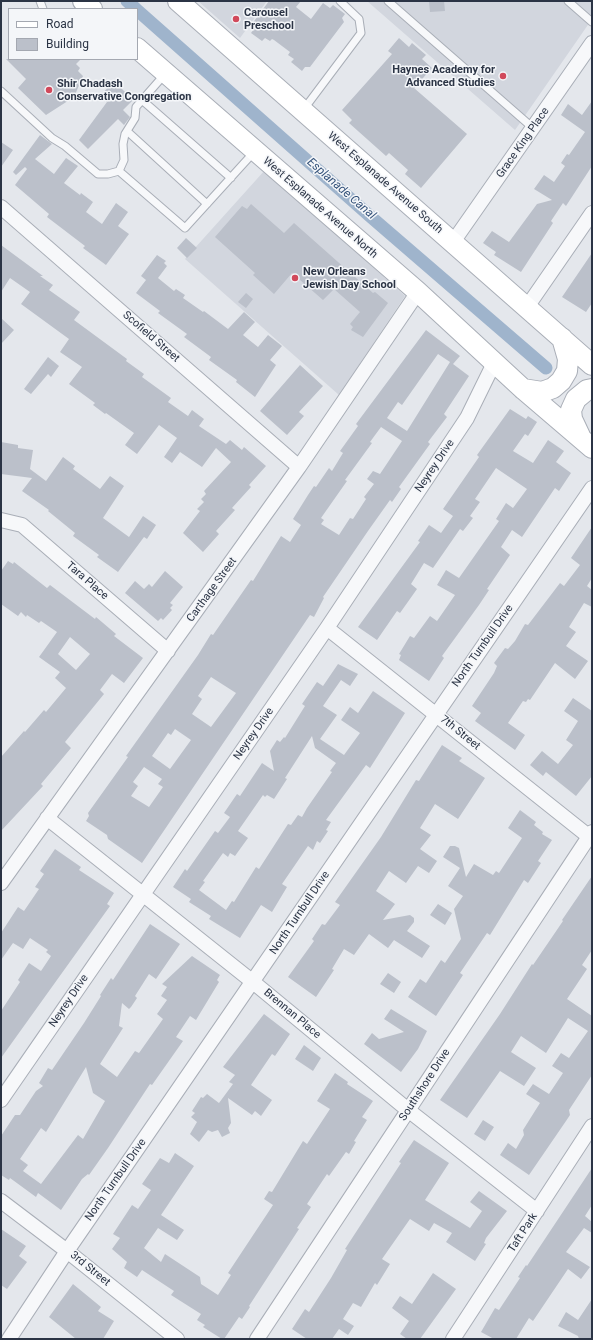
<!DOCTYPE html>
<html>
<head>
<meta charset="utf-8">
<style>
  body { margin:0 }
  #map { position:relative; width:593px; height:1340px; overflow:hidden; background:#e4e7ec; font-family:Roboto,sans-serif }
  canvas { display:block }
  .frame { position:absolute; inset:0; border:2px solid #2b3445; pointer-events:none }
  .legend { position:absolute; left:8px; top:8px; width:130px; height:52px; box-sizing:border-box; background:#f4f6f9; border:1px solid #a4a8b1; margin:0; padding:5px 7px; list-style:none; font-size:12px; color:#2b3445 }
  .legend li { display:flex; align-items:center; gap:8px; height:20px }
  .legend b { width:20px; border:1px solid #a4a8b1 }
</style>
</head>
<body>
<div id="map">
<canvas width="593" height="1340"></canvas>
<div class="frame"></div>
<ul class="legend">
<li><b style="height:5px;background:#fff"></b>Road</li>
<li><b style="height:11px;background:#bbc0ca"></b>Building</li>
</ul>
</div>
<script>
const ctx = document.querySelector('canvas').getContext('2d');
ctx.lineJoin = 'round';
function fill(path, color) { ctx.fillStyle = color; ctx.fill(path, 'evenodd'); }
const poly = rows => new Path2D(rows.map(r => 'M' + r).join(''));
function stroke(path, color, width, dash) { ctx.strokeStyle = color; ctx.lineWidth = width; ctx.lineCap = dash ? 'butt' : 'round'; ctx.setLineDash(dash || []); ctx.stroke(path); }
function drawText(font, color, halo, rows, align = 'center') {
  ctx.font = font + ' Roboto,sans-serif'; ctx.lineWidth = 3; ctx.setLineDash([]); ctx.textBaseline = 'middle'; ctx.strokeStyle = halo; ctx.fillStyle = color; for (const [text, x, y, turn = 0] of rows) {
    ctx.save(); ctx.translate(x, y); ctx.rotate((+turn || 0) * Math.PI / 180); ctx.textAlign = isNaN(turn) ? turn : align; if (halo) ctx.strokeText(text, 0, 0); ctx.fillText(text, 0, 0); ctx.restore();
  }
}
const built = poly([
  [198,1,267,1,240,38],
  [367,1,592,1,592,19,515,130],
  [265,170,405,296,339,395,185,259]
]);
const canal = poly([
  [127,1,136,9],
  [137,10,371,217,546,368]
]);
const building = poly([
  [269,1,301,1,296,7,311,19,323,3,330,8,333,5,345,14,342,18,344,22,310,67,305,67,302,71,291,62,294,59,288,55,290,52,274,40,272,39,270,41,265,38,262,41,251,33,254,29,252,24],
  [429,1,444,1,445,11,430,12],
  [399,38,409,47,412,43,426,55,422,59,432,68,414,88,467,134,421,188,405,174,408,170,389,153,386,156,349,123,352,120,342,110,392,54,388,51],
  [6,59,81,59,76,64,80,68,78,71,83,76,74,97,46,115,18,88,26,79],
  [114,81,133,100,123,110,130,117,124,125,118,119,88,149,79,140,107,102,100,96],
  [592,101,592,166,566,206,563,203,551,221,553,223,521,272,494,255,496,252,483,243,492,231,509,242,537,204,552,200,534,189,544,175,554,182,565,166,561,163,567,154,569,155,585,132,561,115,568,104,582,115],
  [40,135,52,144,35,159,54,174,66,158,78,166,64,183,80,195,81,193,93,202,86,212,102,224,116,203,128,212,118,226,129,234,106,265,83,248,85,246,47,217,49,214,15,185,27,169,25,167,16,175,13,172],
  [1,142,13,150,1,167],
  [251,204,284,233,294,223,373,293,375,292,388,303,363,337,351,330,353,327,350,324,360,312,334,289,323,300,292,273,274,294,253,275,255,273,215,237,242,206,247,209],
  [186,238,197,248,187,258,177,248],
  [1,245,43,276,40,276,53,285,49,290,80,312,74,320,127,359,126,361,144,374,142,377,171,398,168,402,188,416,192,410,204,419,199,426,226,444,230,440,242,450,244,447,266,466,249,485,251,487,232,508,235,510,216,531,219,534,203,552,183,533,200,511,197,509,204,502,201,499,206,494,204,491,231,462,216,448,202,467,180,452,172,463,164,457,177,438,159,425,137,454,125,445,134,433,106,413,105,414,93,405,95,403,69,384,82,367,60,352,69,339,21,304,30,292,10,278,1,292],
  [592,253,592,303,586,312,562,297],
  [157,255,166,261,164,263,167,266,158,278,174,291,176,289,185,295,183,298,203,312,204,311,228,329,244,312,255,322,243,335,258,347,268,335,282,346,270,360,276,365,255,397,236,382,237,380,209,360,211,357,184,337,187,334,158,313,160,311,136,293,146,280,141,276],
  [246,293,253,299,246,308,238,302],
  [1,318,14,330,1,344],
  [426,330,460,356,453,364,469,376,444,414,447,417,428,442,430,444,399,487,401,489,392,502,390,500,368,531,323,597,324,598,314,617,310,615,142,863,108,839,107,835,86,821,89,816,88,813,128,757,126,756,198,655,211,634,213,635,251,580,253,581,281,536,290,542,301,525,293,519,308,495,314,486,316,487,329,468,332,471,343,453,340,451,358,426,356,424],
  [438,354,450,362,407,431,387,418,398,402,402,405],
  [381,427,402,441,380,474,373,471,367,479,374,484,364,497,366,499,353,519,350,518,339,535,321,524,324,520,321,518,347,481,345,480,372,443,370,442],
  [211,677,236,693,211,727,192,714,202,699,198,696],
  [175,729,191,740,170,769,152,756,168,733,171,735],
  [144,767,162,779,158,784,163,787,149,807,131,796,138,786,133,782],
  [48,357,59,366,51,377,48,374,31,394,24,389],
  [300,365,323,386,299,412,304,416,287,435,260,411],
  [510,409,526,419,528,416,537,422,528,436,525,434,513,451,533,463,548,440,564,451,556,462,571,473,559,491,555,488,522,537,512,530,501,547,510,555,487,589,489,590,479,605,442,656,444,658,429,681,399,660,401,655,399,654,410,636,414,638,430,616,437,621,455,595,437,585,446,570,459,578,499,521,496,519,506,503,513,508,527,489,496,468,475,499,480,502,470,516,473,518,463,531,460,529,433,568,424,563,411,584,417,589,400,613,397,611,377,640,358,627,420,542,418,541,429,525,441,533,453,516,443,509,479,457,477,455],
  [1,442,18,445,18,448,33,450,30,469,46,481,63,457,75,466,73,469,100,489,110,476,124,486,103,518,129,537,143,516,156,525,147,539,144,537,118,572,97,557,99,555,73,536,75,533,48,511,49,510,22,491,32,478,1,474],
  [592,527,592,578,587,586,592,590,592,607,584,603,569,627,576,632,566,646,588,661,575,679,555,663,530,700,528,699,526,702,523,701,508,723,525,735,515,750,475,721,481,713,472,706,494,673,497,666,494,663,505,648,508,649,515,641,525,624,528,625,560,583,564,586,580,565,571,558],
  [8,561,13,564,14,562,47,588,50,585,95,619,96,617,116,634,114,636,143,658,124,683,112,674,100,690,104,694,65,742,71,748,41,784,43,786,1,831,1,757,24,731,25,732,44,710,46,712,66,688,55,678,60,672,39,657,57,632,41,621,39,623,27,615,26,617,21,612,18,616,1,604,1,571],
  [70,637,90,654,76,670,58,654],
  [165,571,183,587,170,603,173,605,170,608,172,610,163,620,161,618,158,621,125,593,135,581,144,589,149,584,152,587],
  [338,664,358,674,350,686,341,680,323,706,337,715,320,739,344,755,360,733,341,720,350,707,358,713,373,691,405,713,370,768,366,765,326,820,331,822,326,830,328,831,320,843,317,841,313,850,308,846,282,884,287,887,272,912,261,905,240,938,209,919,211,916,189,902,191,899,173,887,185,869,187,871,215,831,218,833,230,817,224,813,237,794,240,796,262,763,274,771,270,751,277,740,280,742,284,737,285,738,305,706,302,704,317,682,323,686],
  [312,736,315,748,336,763,330,771,332,772,307,808,302,817,298,815,291,825,288,824,259,869,256,867,234,902,232,901,226,910,199,890,205,882,203,881,223,853,228,857,230,853,235,856,248,838,238,831,263,795,265,797,267,795,274,799,287,779,285,778],
  [573,698,592,711,592,776,576,796,546,772,543,776,530,765,542,751,558,764,573,745,566,740,578,721,564,711],
  [442,745,462,758,459,761,485,778,458,819,435,804,420,828,431,835,420,849,437,861,429,873,418,866,406,883,389,871,376,891,395,904,383,920,410,915,414,918,414,922,407,931,430,946,422,958,394,940,388,948,369,934,354,955,344,949,332,969,334,970,316,997,288,977,314,941,312,939,322,924,325,925,340,905,335,902,381,837,416,780,419,781],
  [520,810,536,822,534,825,543,832,542,834,552,840,538,861,541,863,528,883,524,880,490,935,487,933,460,973,463,975,436,1016,408,997,420,979,426,983,441,960,445,963,461,939,454,909,463,896,448,886,460,868,443,857,450,846,455,846,459,848,466,877,474,864,493,875,496,871,499,873,522,838,508,828],
  [55,849,81,867,79,870,114,893,107,904,110,906,1,1058,1,1011,20,982,18,980,29,963,41,971,51,956,46,952,48,950,30,938,23,949,13,943,1,960,1,933,18,907,24,911,39,889,35,887,44,874,40,871],
  [592,876,592,950,582,965,587,969,567,999,592,1016,592,1075,569,1110,570,1115,566,1121,529,1175,500,1155,508,1143,516,1149,524,1135,523,1130,540,1103,526,1094,533,1084,549,1094,563,1073,552,1066,561,1053,569,1058,588,1031,568,1018,546,1053,521,1036,511,1052,536,1068,524,1086,500,1071,467,1118,440,1100,500,1014,532,964,533,965,563,921,562,920],
  [438,904,452,913,445,925,430,915],
  [150,924,180,944,156,979,149,974,135,996,137,998,131,1007,129,1009,122,1003,119,1026,123,1028,100,1064,117,1077,135,1051,139,1053,163,1019,157,1014,167,1000,161,996,167,987,162,984,192,956,220,975,217,980,219,982,196,1020,190,1016,176,1037,183,1041,152,1085,150,1084,108,1148,89,1175,88,1174,82,1179,61,1210,38,1193,36,1197,10,1178,9,1180,1,1175,1,1136,15,1115,20,1115,36,1091,43,1086,39,1083,48,1068,52,1070,84,1023,101,996,100,995,111,978,113,980],
  [86,1067,93,1093,105,1101,83,1139,78,1135,41,1184,23,1171,28,1165,20,1159,41,1128,46,1132],
  [388,973,401,982,394,993,380,984],
  [391,1009,427,1031,418,1049,401,1072,364,1044,372,1033,379,1039,404,1032,384,1019],
  [264,1014,290,1034,275,1056,272,1054,251,1085,272,1100,261,1116,255,1111,252,1115,228,1098,231,1123,228,1128,230,1133,222,1137,218,1130,212,1132,208,1130,199,1142,190,1134,197,1122,191,1117,195,1113,192,1111,201,1097,203,1098,207,1094,219,1103,233,1084,229,1082,235,1075,223,1067],
  [304,1045,321,1058,313,1071,295,1059],
  [335,1073,348,1082,347,1084,373,1101,362,1117,367,1120,354,1141,356,1142,349,1154,346,1152,329,1176,327,1174,307,1204,311,1207,297,1228,299,1229,249,1306,250,1307,242,1319,239,1317,224,1339,222,1339,203,1327,205,1325,197,1320,201,1314,171,1295,174,1291,142,1270,137,1277,124,1268,127,1262,112,1249,120,1238,113,1234,132,1205,138,1209,151,1190,142,1184,160,1158,169,1163,175,1153,194,1166,161,1215,184,1230,177,1240,158,1228,144,1248,161,1262,165,1254,200,1277,201,1284,218,1295,231,1275,228,1273,273,1205,264,1199,269,1191,272,1192,303,1141,307,1144,330,1109,317,1101],
  [483,1120,494,1127,485,1141,474,1134],
  [414,1140,449,1163,425,1200,470,1228,482,1211,470,1202,479,1191,507,1211,486,1238,484,1243,486,1244,475,1261,446,1242,452,1233,434,1223,429,1231,410,1219,382,1259,390,1264,377,1285,375,1283,361,1307,353,1303,343,1319,354,1326,348,1335,339,1329,332,1339,307,1339,292,1329,305,1309,309,1312,331,1278,347,1250,345,1249,401,1163,399,1162],
  [592,1168,592,1205,585,1216,592,1222,592,1233,584,1228,566,1252,590,1267,581,1279,568,1269,533,1321,529,1318,516,1339,494,1339,481,1332,495,1308,499,1310,520,1278,518,1277,526,1265,527,1266],
  [1,1229,26,1246,19,1256,27,1262,7,1289,1,1285],
  [433,1273,456,1289,420,1339,407,1339,400,1334,409,1321,392,1308,400,1296,412,1304],
  [73,1284,101,1307,98,1311,114,1321,103,1339,76,1339,49,1317],
  [592,1299,592,1339,579,1339,578,1336,558,1326,566,1312,578,1320]
]);
const service = poly([
  [40,1,43,9],
  [388,1,533,128],
  [568,1,592,22],
  [1,91,52,138,65,146,98,174,108,174,119,171,124,160,123,144,125,134,135,118,136,107,165,74],
  [142,100,231,178],
  [304,109,361,33,359,19,340,1],
  [127,131,207,204],
  [119,171,185,228,255,151]
]);
const minor = poly([
  [1,207,299,467],
  [453,242,592,43],
  [527,307,592,213],
  [1,520,22,525,168,651],
  [327,628,592,839],
  [47,818,253,982,408,1110,537,1211],
  [1,883,299,467,418,292],
  [1,1100,327,628,467,418,495,361],
  [1,1201,67,1251,177,1339],
  [9,1339,67,1251,592,488],
  [257,1339,592,832],
  [453,1339,592,1126]
]);
const secondary = poly([
  [83,1,92,9],
  [178,1,592,365],
  [137,48,418,292,523,389,592,448],
  [523,389,542,392,553,388,561,381,567,371,568,359,562,338],
  [580,436,572,419,571,410,576,399,587,390,592,389]
]);
const markers = [
  [236,19,4,"#d1495b"],
  [503,76,4,"#d1495b"],
  [49,90,4,"#d1495b"],
  [295,278,4,"#d1495b"]
];
const poiNames = [
  ["Carousel",244,13],
  ["Preschool",244,26],
  ["Haynes Academy for",495,70,"right"],
  ["Advanced Studies",495,83,"right"],
  ["Shir Chadash",57,84],
  ["Conservative Congregation",57,97],
  ["New Orleans",303,272],
  ["Jewish Day School",303,285]
];
const streetNames = [
  ["Grace King Place",523,143,-55],
  ["West Esplanade Avenue South",385,183,41],
  ["West Esplanade Avenue North",320,208,41],
  ["Scofield Street",151,337,41],
  ["Neyrey Drive",435,466,-56],
  ["Tara Place",87,581,41],
  ["Carthage Street",212,590,-54],
  ["North Turnbull Drive",483,646,-55],
  ["7th Street",460,733,39],
  ["Neyrey Drive",254,734,-55],
  ["North Turnbull Drive",300,913,-56],
  ["Neyrey Drive",69,1001,-56],
  ["Brennan Place",292,1014,40],
  ["Southshore Drive",425,1085,-57],
  ["North Turnbull Drive",116,1180,-55],
  ["Taft Park",523,1233,-57],
  ["3rd Street",90,1269,39]
];
const waterNames = [
  ["Esplanade Canal",341,189,41]
];
fill(built, '#d2d6de');
stroke(canal, '#9fb4cc', 13);
fill(building, '#bbc0ca');
stroke(service, '#a9aeb7', 9);
stroke(minor, '#a9aeb7', 16);
stroke(secondary, '#a9aeb7', 22);
stroke(service, '#f7f8fa', 7);
stroke(minor, '#f7f8fa', 14);
stroke(secondary, '#fff', 20);
for (const [x, y, r, color] of markers) { const dot = new Path2D(); dot.arc(x, y, r, 0, 2 * Math.PI); ctx.fillStyle = color; ctx.fill(dot); stroke(dot, '#f4f6f9', 1.5); }
drawText('bold 11px', '#2b3445', '#f4f6f9', poiNames, 'left');
drawText('11px', '#2b3445', '#f4f6f9', streetNames);
drawText('italic 12px', '#34527a', '#f4f6f9', waterNames);
</script>
</body>
</html>
